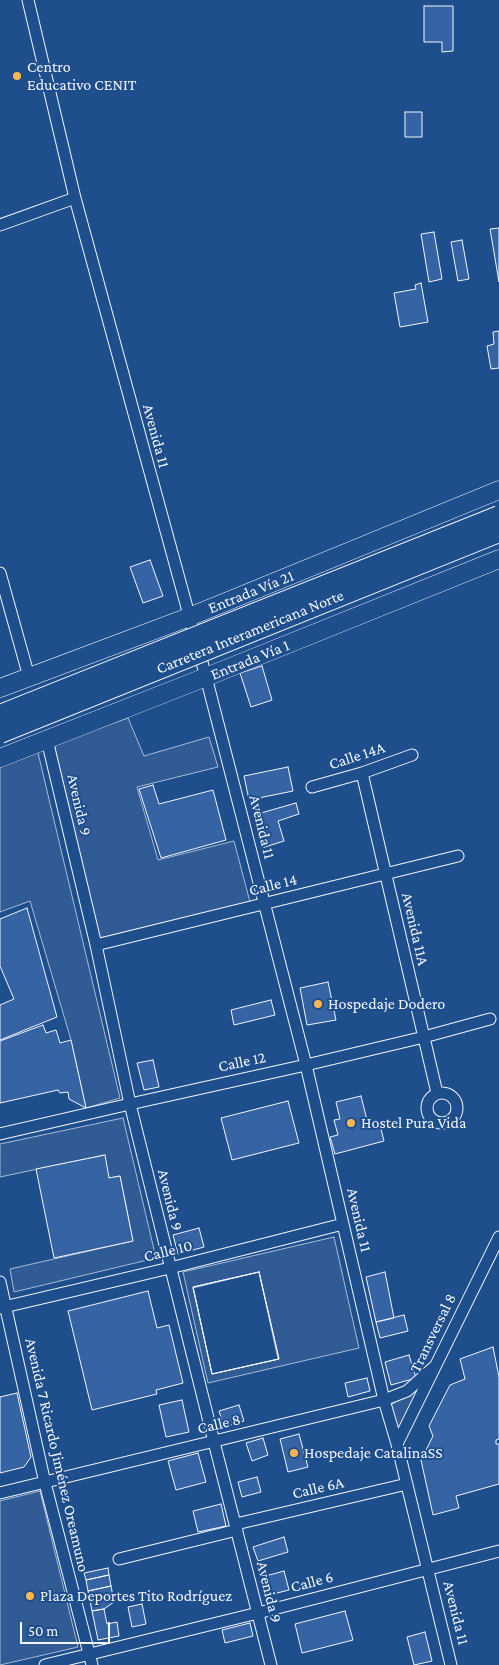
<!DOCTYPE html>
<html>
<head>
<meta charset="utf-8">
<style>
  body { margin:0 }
  #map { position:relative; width:499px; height:1665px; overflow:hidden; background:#1f4e8c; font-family:"Crimson Pro",serif }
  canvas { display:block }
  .scale { position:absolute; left:20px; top:1622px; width:90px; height:22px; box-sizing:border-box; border:2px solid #f2f6ff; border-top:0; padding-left:6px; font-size:15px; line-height:18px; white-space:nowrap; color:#f2f6ff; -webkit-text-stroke:4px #1f4e8c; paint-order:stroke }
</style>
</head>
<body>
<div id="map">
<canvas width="499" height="1665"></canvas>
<div class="scale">50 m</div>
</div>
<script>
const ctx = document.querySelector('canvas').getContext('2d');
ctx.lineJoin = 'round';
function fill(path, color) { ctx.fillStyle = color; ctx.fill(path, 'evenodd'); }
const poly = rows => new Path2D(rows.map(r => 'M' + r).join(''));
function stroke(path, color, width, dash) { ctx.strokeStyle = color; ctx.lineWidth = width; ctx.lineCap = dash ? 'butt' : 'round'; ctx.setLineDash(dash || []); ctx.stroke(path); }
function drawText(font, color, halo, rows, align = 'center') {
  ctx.font = font + ' "Crimson Pro",serif'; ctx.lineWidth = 4; ctx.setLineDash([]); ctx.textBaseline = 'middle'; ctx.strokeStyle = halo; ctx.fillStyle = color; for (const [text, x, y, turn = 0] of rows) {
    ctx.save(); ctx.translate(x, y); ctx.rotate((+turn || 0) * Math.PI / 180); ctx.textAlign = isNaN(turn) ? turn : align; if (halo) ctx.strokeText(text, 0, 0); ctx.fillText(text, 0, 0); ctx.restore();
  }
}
const green = poly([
  [128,718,144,756,209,737,218,767,137,787,158,860,234,841,250,902,100,938,54,744,128,718],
  [34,736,120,1098,86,1108,71,1040,30,901,0,912,0,750,34,736],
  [123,1118,156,1258,14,1292,10,1269,133,1241,120,1176,109,1178,104,1155,0,1177,0,1144,123,1118],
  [334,1237,359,1348,208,1383,183,1272,334,1237],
  [259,1272,278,1359,212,1374,193,1288,259,1272],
  [422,1384,399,1431,391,1405,422,1384],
  [40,1491,78,1647,0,1665,0,1501,40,1491]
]);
const building = poly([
  [424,6,453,6,453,51,442,52,442,42,424,42,424,6],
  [405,112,422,112,422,137,405,137,405,112],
  [499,228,499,282,490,229,499,228],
  [434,232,442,279,429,282,421,234,434,232],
  [462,240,469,279,458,281,451,242,462,240],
  [421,283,428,322,400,327,394,293,416,289,415,285,421,283],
  [499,331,499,368,491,369,487,346,494,344,493,332,499,331],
  [150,560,163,596,143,603,130,567,150,560],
  [262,666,272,700,251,707,240,673,262,666],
  [288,767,293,791,249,800,244,776,288,767],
  [153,785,159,804,213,790,226,840,161,858,139,789,153,785],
  [296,803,299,814,278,821,284,841,262,848,256,825,264,822,261,813,296,803],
  [27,908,57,1017,0,1040,0,1005,14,999,0,966,0,919,27,908],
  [328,982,336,1020,307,1025,300,988,328,982],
  [271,1000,275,1015,234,1025,231,1010,271,1000],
  [43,1025,46,1033,56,1030,60,1043,71,1040,86,1108,69,1099,68,1092,60,1093,58,1090,0,1103,0,1041,43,1025],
  [153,1060,159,1087,144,1090,137,1063,153,1060],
  [361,1096,369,1128,380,1125,384,1141,335,1154,330,1137,338,1135,334,1120,340,1119,336,1102,361,1096],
  [288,1101,299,1143,232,1160,221,1118,288,1101],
  [105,1155,109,1178,120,1176,133,1241,54,1258,36,1169,105,1155],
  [199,1228,204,1247,178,1254,173,1235,199,1228],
  [259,1272,279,1359,212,1374,193,1287,259,1272],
  [259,1272,279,1359,212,1374,193,1287,259,1272],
  [385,1272,394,1318,376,1322,366,1277,385,1272],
  [148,1291,157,1328,169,1325,183,1383,156,1390,157,1394,92,1410,68,1311,148,1291],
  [404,1315,408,1331,380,1338,376,1322,404,1315],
  [493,1347,499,1377,499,1439,496,1440,496,1444,499,1444,499,1484,456,1496,459,1508,433,1515,421,1460,433,1436,429,1426,450,1385,465,1379,460,1359,493,1347],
  [409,1355,416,1378,391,1385,385,1362,409,1355],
  [367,1378,370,1391,348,1397,345,1383,367,1378],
  [17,1393,31,1457,24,1467,0,1473,0,1397,17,1393],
  [182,1400,189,1432,166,1437,159,1405,182,1400],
  [239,1405,244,1421,224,1427,219,1411,239,1405],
  [299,1434,308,1467,288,1472,280,1439,299,1434],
  [263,1438,268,1455,252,1461,246,1443,263,1438],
  [198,1453,206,1482,176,1490,168,1461,198,1453],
  [257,1477,261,1492,242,1497,238,1482,257,1477],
  [221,1504,226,1526,198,1532,193,1511,221,1504],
  [284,1537,288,1552,258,1561,253,1547,284,1537],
  [108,1568,109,1575,86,1580,84,1573,108,1568],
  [284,1571,289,1590,269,1595,265,1592,262,1577,284,1571],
  [109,1575,111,1586,88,1591,86,1580,109,1575],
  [111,1586,114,1602,104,1609,92,1611,88,1591,111,1586],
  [142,1604,146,1624,132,1627,128,1607,142,1604],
  [104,1609,107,1624,117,1622,119,1636,98,1640,92,1611,104,1609],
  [345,1611,353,1640,302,1653,295,1624,345,1611],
  [250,1623,253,1636,225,1643,222,1630,250,1623],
  [425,1632,432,1661,414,1665,407,1637,425,1632]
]);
const street = poly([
  [28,0,75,198,206,677,306,1065,384,1400,397,1444,451,1665],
  [0,225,75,198],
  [0,573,29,677],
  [47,740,96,945,130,1104,214,1442,271,1665],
  [362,773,437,1093],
  [312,787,362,773,412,755],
  [96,945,458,856],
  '427 1108a15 15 0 1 1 30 0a15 15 0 1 1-30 0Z',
  [0,1134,130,1104,306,1065,424,1037,490,1019],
  [0,1282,45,1483,92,1665],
  [0,1308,170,1268,343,1224],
  [397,1444,499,1237],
  [0,1493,384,1400,407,1391,435,1366],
  [236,1524,407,1484],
  [119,1559,237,1530],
  [45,1665,258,1613,499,1551]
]);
const primary = poly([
  [0,688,189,617,499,490],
  [0,758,206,677,499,559]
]);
const highwayBridge = poly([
  [0,715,499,516],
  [0,733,499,532]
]);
const markers = [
  [17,76,5,"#ffb74d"],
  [318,1004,5,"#ffb74d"],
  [351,1123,5,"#ffb74d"],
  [294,1453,5,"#ffb74d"],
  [30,1596,5,"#ffb74d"]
];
const poiNames = [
  ["Centro",27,67],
  ["Educativo CENIT",27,85],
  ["Hospedaje Dodero",328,1004],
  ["Hostel Pura Vida",361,1123],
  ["Hospedaje CatalinaSS",304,1453],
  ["Plaza Deportes Tito Rodríguez",40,1596]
];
const streetNames = [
  ["Avenida 11",156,436,75],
  ["Entrada Vía 21",251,592,-22],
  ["Carretera Interamericana Norte",250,632,-22],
  ["Entrada Vía 1",250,660,-22],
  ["Calle 14A",357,756,-18],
  ["Avenida 9",79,805,77],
  ["Avenida 11",262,827,76],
  ["Calle 14",273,885,-14],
  ["Avenida 11A",415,929,77],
  ["Calle 12",242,1062,-12],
  ["Avenida 9",170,1200,76],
  ["Avenida 11",359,1220,77],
  ["Calle 10",168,1251,-14],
  ["Transversal 8",433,1333,-64],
  ["Calle 8",219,1424,-13],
  ["Avenida 7 Ricardo Jiménez Oreamuno",57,1455,77],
  ["Calle 6A",318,1488,-13],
  ["Calle 6",312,1582,-15],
  ["Avenida 9",269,1592,76],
  ["Avenida 11",456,1613,76]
];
fill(green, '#305b95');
stroke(green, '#a8bbd7', 1);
fill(building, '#3563a3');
stroke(building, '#f2f6ff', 1);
stroke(street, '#f2f6ff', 13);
stroke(primary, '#f2f6ff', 19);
stroke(street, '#1f4e8c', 11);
stroke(primary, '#1f4e8c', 18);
stroke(highwayBridge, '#f2f6ff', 22, []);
stroke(highwayBridge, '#1f4e8c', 20);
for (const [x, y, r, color] of markers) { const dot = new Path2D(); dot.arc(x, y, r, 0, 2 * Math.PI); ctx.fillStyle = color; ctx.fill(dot); stroke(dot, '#1f4e8c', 2); }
drawText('16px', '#f2f6ff', '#1f4e8c', poiNames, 'left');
drawText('16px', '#f2f6ff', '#1f4e8c', streetNames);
</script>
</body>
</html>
